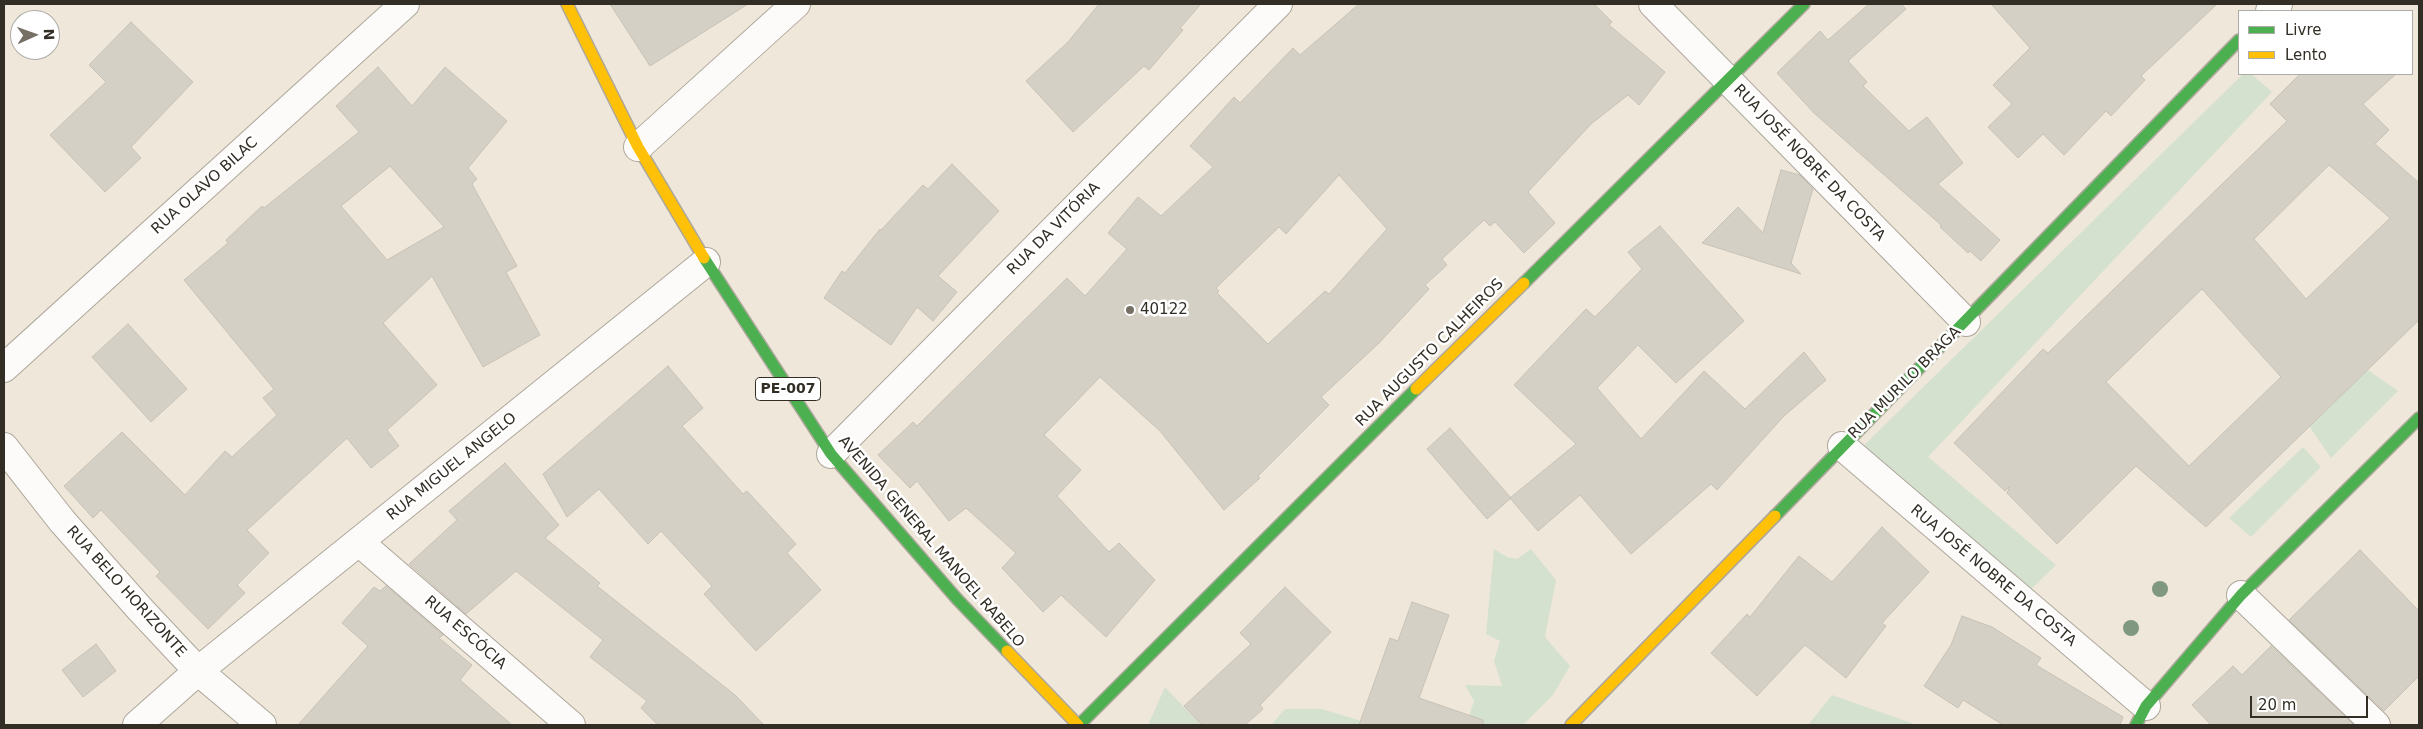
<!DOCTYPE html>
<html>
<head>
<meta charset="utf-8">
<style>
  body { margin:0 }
  #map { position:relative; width:2423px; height:729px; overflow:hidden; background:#efe7d9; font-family:"DejaVu Sans",sans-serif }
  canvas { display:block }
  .frame { position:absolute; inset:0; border:5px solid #332e25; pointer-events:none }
  .legend { position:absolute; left:2238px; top:10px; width:175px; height:65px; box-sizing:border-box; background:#fff; border:1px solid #adaba8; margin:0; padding:6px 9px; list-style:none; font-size:15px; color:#332e25 }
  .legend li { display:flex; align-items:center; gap:10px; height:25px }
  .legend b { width:25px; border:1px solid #adaba8 }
  .north { position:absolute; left:10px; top:10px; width:50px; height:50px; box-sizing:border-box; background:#fff; border:1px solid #adaba8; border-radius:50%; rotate:88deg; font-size:14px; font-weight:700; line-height:20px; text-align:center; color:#332e25 }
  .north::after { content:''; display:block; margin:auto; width:18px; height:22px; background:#756f64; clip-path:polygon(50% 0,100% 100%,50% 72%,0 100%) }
  .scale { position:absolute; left:2250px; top:696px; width:118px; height:22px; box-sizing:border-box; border:2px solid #332e25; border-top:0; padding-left:6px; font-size:15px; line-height:18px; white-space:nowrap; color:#332e25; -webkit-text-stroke:4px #fff; paint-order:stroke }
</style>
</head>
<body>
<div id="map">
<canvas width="2423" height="729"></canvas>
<div class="frame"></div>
<ul class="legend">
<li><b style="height:6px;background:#4caf50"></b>Livre</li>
<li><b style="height:6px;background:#ffc107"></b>Lento</li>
</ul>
<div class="north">N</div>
<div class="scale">20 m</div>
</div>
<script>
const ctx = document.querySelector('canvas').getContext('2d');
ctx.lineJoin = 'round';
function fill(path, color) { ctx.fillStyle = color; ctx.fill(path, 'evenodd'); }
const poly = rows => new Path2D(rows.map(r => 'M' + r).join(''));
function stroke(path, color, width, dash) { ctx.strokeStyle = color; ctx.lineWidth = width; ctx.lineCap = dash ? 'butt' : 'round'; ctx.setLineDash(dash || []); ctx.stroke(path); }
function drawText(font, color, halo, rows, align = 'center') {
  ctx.font = font + ' "DejaVu Sans",sans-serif'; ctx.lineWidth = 5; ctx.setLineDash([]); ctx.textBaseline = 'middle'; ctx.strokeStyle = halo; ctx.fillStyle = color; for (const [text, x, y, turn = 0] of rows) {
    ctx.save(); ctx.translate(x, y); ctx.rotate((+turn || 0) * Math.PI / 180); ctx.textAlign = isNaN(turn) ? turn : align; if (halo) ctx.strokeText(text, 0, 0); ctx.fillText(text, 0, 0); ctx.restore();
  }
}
const green = poly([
  [2243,74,2251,74,2272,92,1928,457,2056,565,2028,592,1858,451],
  [2368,370,2398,391,2331,458,2309,426],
  [2303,447,2321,467,2251,537,2229,518],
  [1494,549,1507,557,1517,559,1531,549,1556,580,1545,637,1570,666,1553,695,1523,725,1466,725,1474,701,1465,685,1502,686,1494,661,1500,641,1486,634],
  [1165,687,1201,725,1148,725],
  [1832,695,1917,725,1808,725],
  [1285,709,1322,709,1361,721,1359,725,1271,725]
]);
const building = poly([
  [610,4,748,4,650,66,610,4],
  [1099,4,1201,4,1180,28,1183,30,1149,70,1144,66,1073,132,1026,81,1068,42,1099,4],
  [1359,4,1594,4,1612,22,1609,25,1665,72,1639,105,1628,95,1591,124,1528,192,1555,223,1524,253,1495,222,1490,226,1484,220,1442,259,1447,265,1425,285,1429,289,1379,343,1321,397,1329,405,1258,476,1260,478,1224,510,1160,431,1100,377,1044,435,1081,470,1057,496,1109,552,1119,543,1155,580,1106,637,1061,595,1043,612,1002,568,1016,553,966,508,949,521,917,481,910,488,878,455,913,422,917,426,1067,278,1085,296,1127,249,1108,233,1138,197,1161,216,1213,167,1190,146,1234,97,1240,103,1293,48,1300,55,1359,4],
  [1339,175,1387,229,1329,294,1325,291,1268,344,1217,293,1219,291,1216,288,1279,227,1286,234,1339,175],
  [1869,4,1901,4,1906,9,1848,61,1867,82,1863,86,1909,131,1927,117,1963,163,1938,184,2000,240,1981,261,1970,251,1968,253,1940,227,1941,225,1814,113,1777,73,1820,31,1828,40,1869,4],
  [1991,4,2217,4,2141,76,2145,80,2111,116,2106,111,2064,155,2043,134,2018,158,1988,127,2012,104,1993,85,2030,48,1991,4],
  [131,22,193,82,131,147,141,158,105,192,50,135,106,82,89,65,131,22],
  [378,67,412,106,445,67,507,121,468,168,477,179,472,184,517,266,506,272,540,335,483,367,432,276,383,323,437,385,387,430,399,446,371,468,347,438,247,530,269,553,237,585,245,593,208,629,156,576,160,572,101,510,93,518,64,486,122,432,185,495,225,451,232,457,277,415,263,398,274,389,184,280,228,243,226,240,262,206,264,208,359,132,336,106,378,67],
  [390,166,444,227,387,260,341,206,390,166],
  [2300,74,2396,74,2363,104,2389,130,2375,144,2419,183,2419,320,2206,527,2136,466,2057,544,2007,493,2010,486,2005,491,1954,443,2043,349,2048,353,2287,121,2270,104,2300,74],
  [2329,165,2390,218,2306,299,2254,239,2329,165],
  [2202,289,2281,377,2189,466,2106,382,2202,289],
  [952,164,999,211,938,276,957,292,933,321,917,307,891,345,824,298,842,271,845,273,880,229,881,230,923,185,928,189,952,164],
  [1781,170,1800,175,1813,189,1791,263,1801,274,1702,243,1738,207,1763,233,1781,170],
  [1660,226,1744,321,1676,383,1638,345,1597,388,1641,439,1704,371,1745,409,1804,352,1826,380,1784,416,1717,490,1711,484,1631,554,1580,495,1538,531,1510,498,1576,444,1514,385,1586,309,1595,317,1642,269,1628,252,1660,226],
  [128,324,187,389,151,422,92,357,128,324],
  [668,366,703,408,682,426,743,494,747,491,796,544,787,553,821,590,756,651,704,594,712,586,661,531,648,544,599,489,567,517,543,474,668,366],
  [1450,428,1511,498,1487,519,1427,449,1450,428],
  [505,463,559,525,545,538,600,583,597,586,735,695,764,725,658,725,641,708,647,701,590,657,603,640,516,571,466,614,409,564,457,520,449,511,505,463],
  [1882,527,1929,572,1882,623,1886,626,1846,678,1805,645,1757,696,1711,653,1747,614,1750,617,1799,556,1832,582,1882,527],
  [2360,550,2419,611,2419,676,2384,711,2289,620,2360,550],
  [386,586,443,635,439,638,472,665,460,680,512,725,298,725,368,646,342,623,374,587,380,591,386,586],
  [1285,587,1331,632,1260,705,1263,709,1245,725,1202,725,1184,706,1251,644,1240,633,1285,587],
  [1412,602,1449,615,1419,698,1483,720,1483,725,1359,725,1390,638,1398,641,1412,602],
  [1962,616,1992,627,2041,658,2036,665,2123,717,2120,725,2003,725,1963,700,1958,708,1924,686,1951,645,1962,616],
  [96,644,116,671,83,697,62,670,96,644],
  [2271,646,2354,725,2211,725,2192,705,2233,666,2242,675,2271,646]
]);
const street = poly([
  [1653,4,1966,322],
  [2270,11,2278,4],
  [638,147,796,4],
  [4,368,405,4],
  [1842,446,2146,706],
  [4,447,62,521,139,608,198,671,262,725],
  [831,454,1278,4],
  [359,542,571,725],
  [2241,595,2376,725],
  [137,725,198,671,706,262]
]);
const fast = poly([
  [704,258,831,454,957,599,1007,651],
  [1524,283,1804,4],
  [1775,516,2239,40],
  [1079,725,1416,389],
  [2136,725,2146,706,2241,595,2419,418]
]);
const slow = poly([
  [567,4,638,147,704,258],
  [1416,389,1524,283],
  [1007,651,1078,725],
  [1571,725,1775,516]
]);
const trees = [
  [2160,589],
  [2131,628]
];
const markers = [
  [1130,310,5,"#756f64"]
];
const shields = [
  [788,389,65]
];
const shieldNames = [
  ["PE-007",788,389]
];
const streetNames = [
  ["RUA JOSÉ NOBRE DA COSTA",1809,163,46],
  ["RUA OLAVO BILAC",205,186,-42],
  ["RUA DA VITÓRIA",1054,229,-45],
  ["RUA AUGUSTO CALHEIROS",1430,353,-45],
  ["RUA MURILO BRAGA",1905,383,-45],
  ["RUA MIGUEL ANGELO",452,467,-39],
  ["AVENIDA GENERAL MANOEL RABELO",931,542,49],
  ["RUA JOSÉ NOBRE DA COSTA",1993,576,40],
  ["RUA BELO HORIZONTE",126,592,48],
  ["RUA ESCÓCIA",465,633,41]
];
const poiNames = [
  ["40122",1140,310]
];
fill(green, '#d5e1cf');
fill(building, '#d5d0c5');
stroke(building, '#c7c1b6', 1);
stroke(street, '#ada79c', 30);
stroke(fast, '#ada79c', 14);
stroke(slow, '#ada79c', 14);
stroke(street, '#fdfbf9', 28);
stroke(fast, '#4caf50', 11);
stroke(slow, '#ffc107', 11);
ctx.fillStyle = '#7f987f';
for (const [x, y] of trees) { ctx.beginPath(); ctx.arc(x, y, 8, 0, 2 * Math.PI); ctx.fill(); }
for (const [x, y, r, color] of markers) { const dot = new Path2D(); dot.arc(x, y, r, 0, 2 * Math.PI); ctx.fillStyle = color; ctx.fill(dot); stroke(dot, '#fff', 2); }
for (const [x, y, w] of shields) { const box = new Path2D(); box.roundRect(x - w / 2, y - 11.5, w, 23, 4); ctx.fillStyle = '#fff'; ctx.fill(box); stroke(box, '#332e25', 1); }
drawText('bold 14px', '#332e25', null, shieldNames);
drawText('15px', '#332e25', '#fff', streetNames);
drawText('15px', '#332e25', '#fff', poiNames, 'left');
</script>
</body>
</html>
